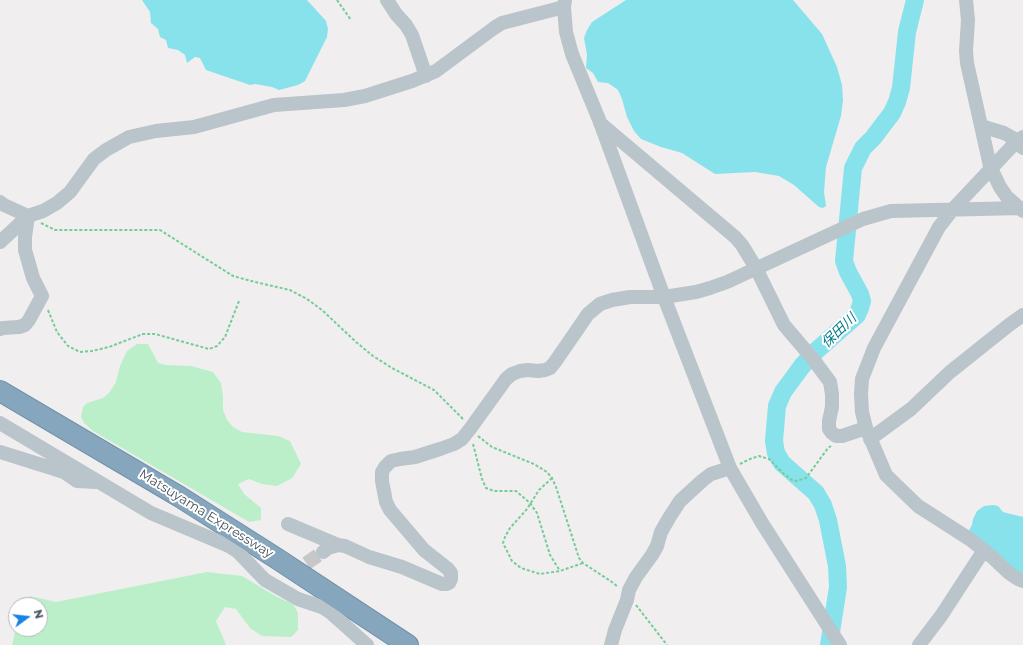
<!DOCTYPE html>
<html>
<head>
<meta charset="utf-8">
<style>
  body { margin:0 }
  #map { position:relative; width:1023px; height:645px; overflow:hidden; background:#f0eeee; font-family:Montserrat,sans-serif }
  canvas { display:block }
  .north { position:absolute; left:8px; top:597px; width:40px; height:40px; box-sizing:border-box; background:#fff; border:1px solid #b5babd; border-radius:50%; rotate:75deg; font-size:11px; font-weight:700; line-height:16px; text-align:center; color:#46535b }
  .north::after { content:''; display:block; margin:auto; width:14px; height:18px; background:#1784e1; clip-path:polygon(50% 0,100% 100%,50% 72%,0 100%) }
</style>
</head>
<body>
<div id="map">
<canvas width="1023" height="645"></canvas>
<div class="north">N</div>
</div>
<script>
const ctx = document.querySelector('canvas').getContext('2d');
ctx.lineJoin = 'round';
function fill(path, color) { ctx.fillStyle = color; ctx.fill(path, 'evenodd'); }
const poly = rows => new Path2D(rows.map(r => 'M' + r).join(''));
function stroke(path, color, width, dash) { ctx.strokeStyle = color; ctx.lineWidth = width; ctx.lineCap = dash ? 'butt' : 'round'; ctx.setLineDash(dash || []); ctx.stroke(path); }
function drawText(font, color, halo, rows, align = 'center') {
  ctx.font = font + ' Montserrat,"Noto Sans JP",sans-serif'; ctx.lineWidth = 4; ctx.setLineDash([]); ctx.textBaseline = 'middle'; ctx.strokeStyle = halo; ctx.fillStyle = color; for (const [text, x, y, turn = 0] of rows) {
    ctx.save(); ctx.translate(x, y); ctx.rotate((+turn || 0) * Math.PI / 180); ctx.textAlign = isNaN(turn) ? turn : align; if (halo) ctx.strokeText(text, 0, 0); ctx.fillText(text, 0, 0); ctx.restore();
  }
}
const green = poly([
  [137,344,148,344,158,363,166,365,191,366,213,372,221,383,223,396,223,410,227,420,233,427,242,432,278,436,290,441,301,464,292,478,277,486,262,484,249,479,238,484,244,494,261,508,261,520,249,522,93,431,84,423,81,417,83,407,87,403,103,398,109,393,116,382,120,366,127,351],
  [207,572,242,576,277,597,293,604,298,613,298,630,291,637,262,636,250,628,236,609,225,607,216,621,226,645,12,645,16,629,40,629,40,605,22,605,30,596,56,602]
]);
const water = poly([
  [142,0,307,0,326,21,328,29,327,37,305,81,298,85,279,90,272,87,255,84,250,85,206,70,200,58,195,57,187,63,185,55,178,50,168,48,166,40,160,37,158,29,151,23,150,12],
  [626,0,793,0,822,34,837,67,842,85,843,100,841,116,826,167,824,192,826,206,823,208,819,207,794,185,779,176,755,172,715,174,682,153,661,147,641,139,634,131,627,117,622,99,618,90,608,83,598,82,593,73,586,68,587,54,584,38,587,30,592,22],
  [993,505,998,506,1003,512,1023,517,1023,576,968,532,972,525,973,519,977,511,984,506]
]);
const river = poly([
  [829,645,838,587,837,566,828,520,823,505,816,493,782,463,776,453,774,441,777,406,783,392,802,366,816,351,857,315,860,308,862,301,860,294,848,272,844,261,853,168,863,148,873,138,892,113,897,102,901,88,907,32,915,0]
]);
const minorTunnel = poly([
  [289,575,323,552]
]);
const path = poly([
  [337,0,351,20],
  [41,223,55,230,160,230,233,276,255,282,290,290,307,299,322,310,356,342,373,356,392,368,434,390,463,419],
  [48,310,57,332,68,346,80,352,92,351,109,347,143,334,155,334,209,349,217,346,225,337,239,301],
  [478,436,492,447,534,464,547,472,552,478,556,487,579,558,583,563,612,582,618,587],
  [473,444,482,479,486,488,494,491,516,491,530,503,537,513,550,555,560,571],
  [740,464,750,459,759,456,769,459,784,474,792,480,796,481,806,478,828,448,831,446],
  [552,478,539,490,527,509,510,528,505,537,503,543,512,561,521,568,540,574,560,571,583,563],
  [636,605,667,645]
]);
const minor = poly([
  [387,0,396,14,406,25,412,35,426,76],
  [565,0,564,7,566,32,572,54,600,122,664,297,730,468,762,523,840,645],
  [966,0,968,20,966,51,967,63,990,166,1000,187,1007,197,1023,211],
  [600,123,735,237,742,245,756,268,784,325,813,359,830,382,832,394,832,407,829,421,829,429,832,433,836,436,842,436,866,428],
  [981,126,1004,133,1013,138,1023,148],
  [1023,137,1017,141,953,209,939,227,874,348,862,379,861,394,862,412,866,428,886,475,918,506,971,540,992,557,1009,573,1018,579,1023,581],
  [0,202,4,205,28,216],
  [0,242,28,216,43,211,57,203,70,192,94,159,106,150,129,137,156,131,194,127,274,105,344,100,365,96,412,81,436,71,494,28,502,23,564,7],
  [0,329,3,328,19,327,25,325,29,320,42,296,33,278,25,250,25,237,28,216],
  [0,423,151,513,229,546,237,551,265,580,298,599,322,607,330,612,367,645],
  [870,439,911,409,950,372,1009,325,1023,315],
  [0,452,64,472,77,481,96,482],
  [288,524,338,545],
  [323,552,328,548,338,545,345,546,369,557,402,567,442,584,446,584,449,583,451,579,451,573,448,569,424,550,390,510,386,502,382,481,382,472,385,467,391,461,400,459,415,457,440,449,454,444,462,439,470,429,506,379,512,374,520,371,528,370,538,371,545,370,550,368,555,362,588,314,600,304,612,300,630,297,664,297,696,292,710,288,727,282,863,219,891,211,1023,208],
  [611,645,615,630,627,600,629,590,636,577,652,555,657,546,661,532,669,518,680,501,703,480,711,474,730,468],
  [919,645,941,616,984,550]
]);
const highway = poly([
  [0,391,180,497,276,558,408,645]
]);
const streetNames = [
  ["Matsuyama Expressway",206,514,32]
];
const waterNames = [
  ["保田川",839,331,-44]
];
fill(green, '#bbefca');
fill(water, '#88e2ec');
stroke(river, '#88e2ec', 18);
stroke(minorTunnel, '#c6c7c9', 14, [14, 7]);
stroke(highway, '#7091a9', 22);
stroke(path, '#73cd97', 2, [3, 2]);
stroke(minor, '#b9c4cb', 14);
stroke(highway, '#85a6bd', 20);
drawText('13px', '#46535b', '#fff', streetNames);
drawText('italic 14px', '#0c7d8b', '#fff', waterNames);
</script>
</body>
</html>
